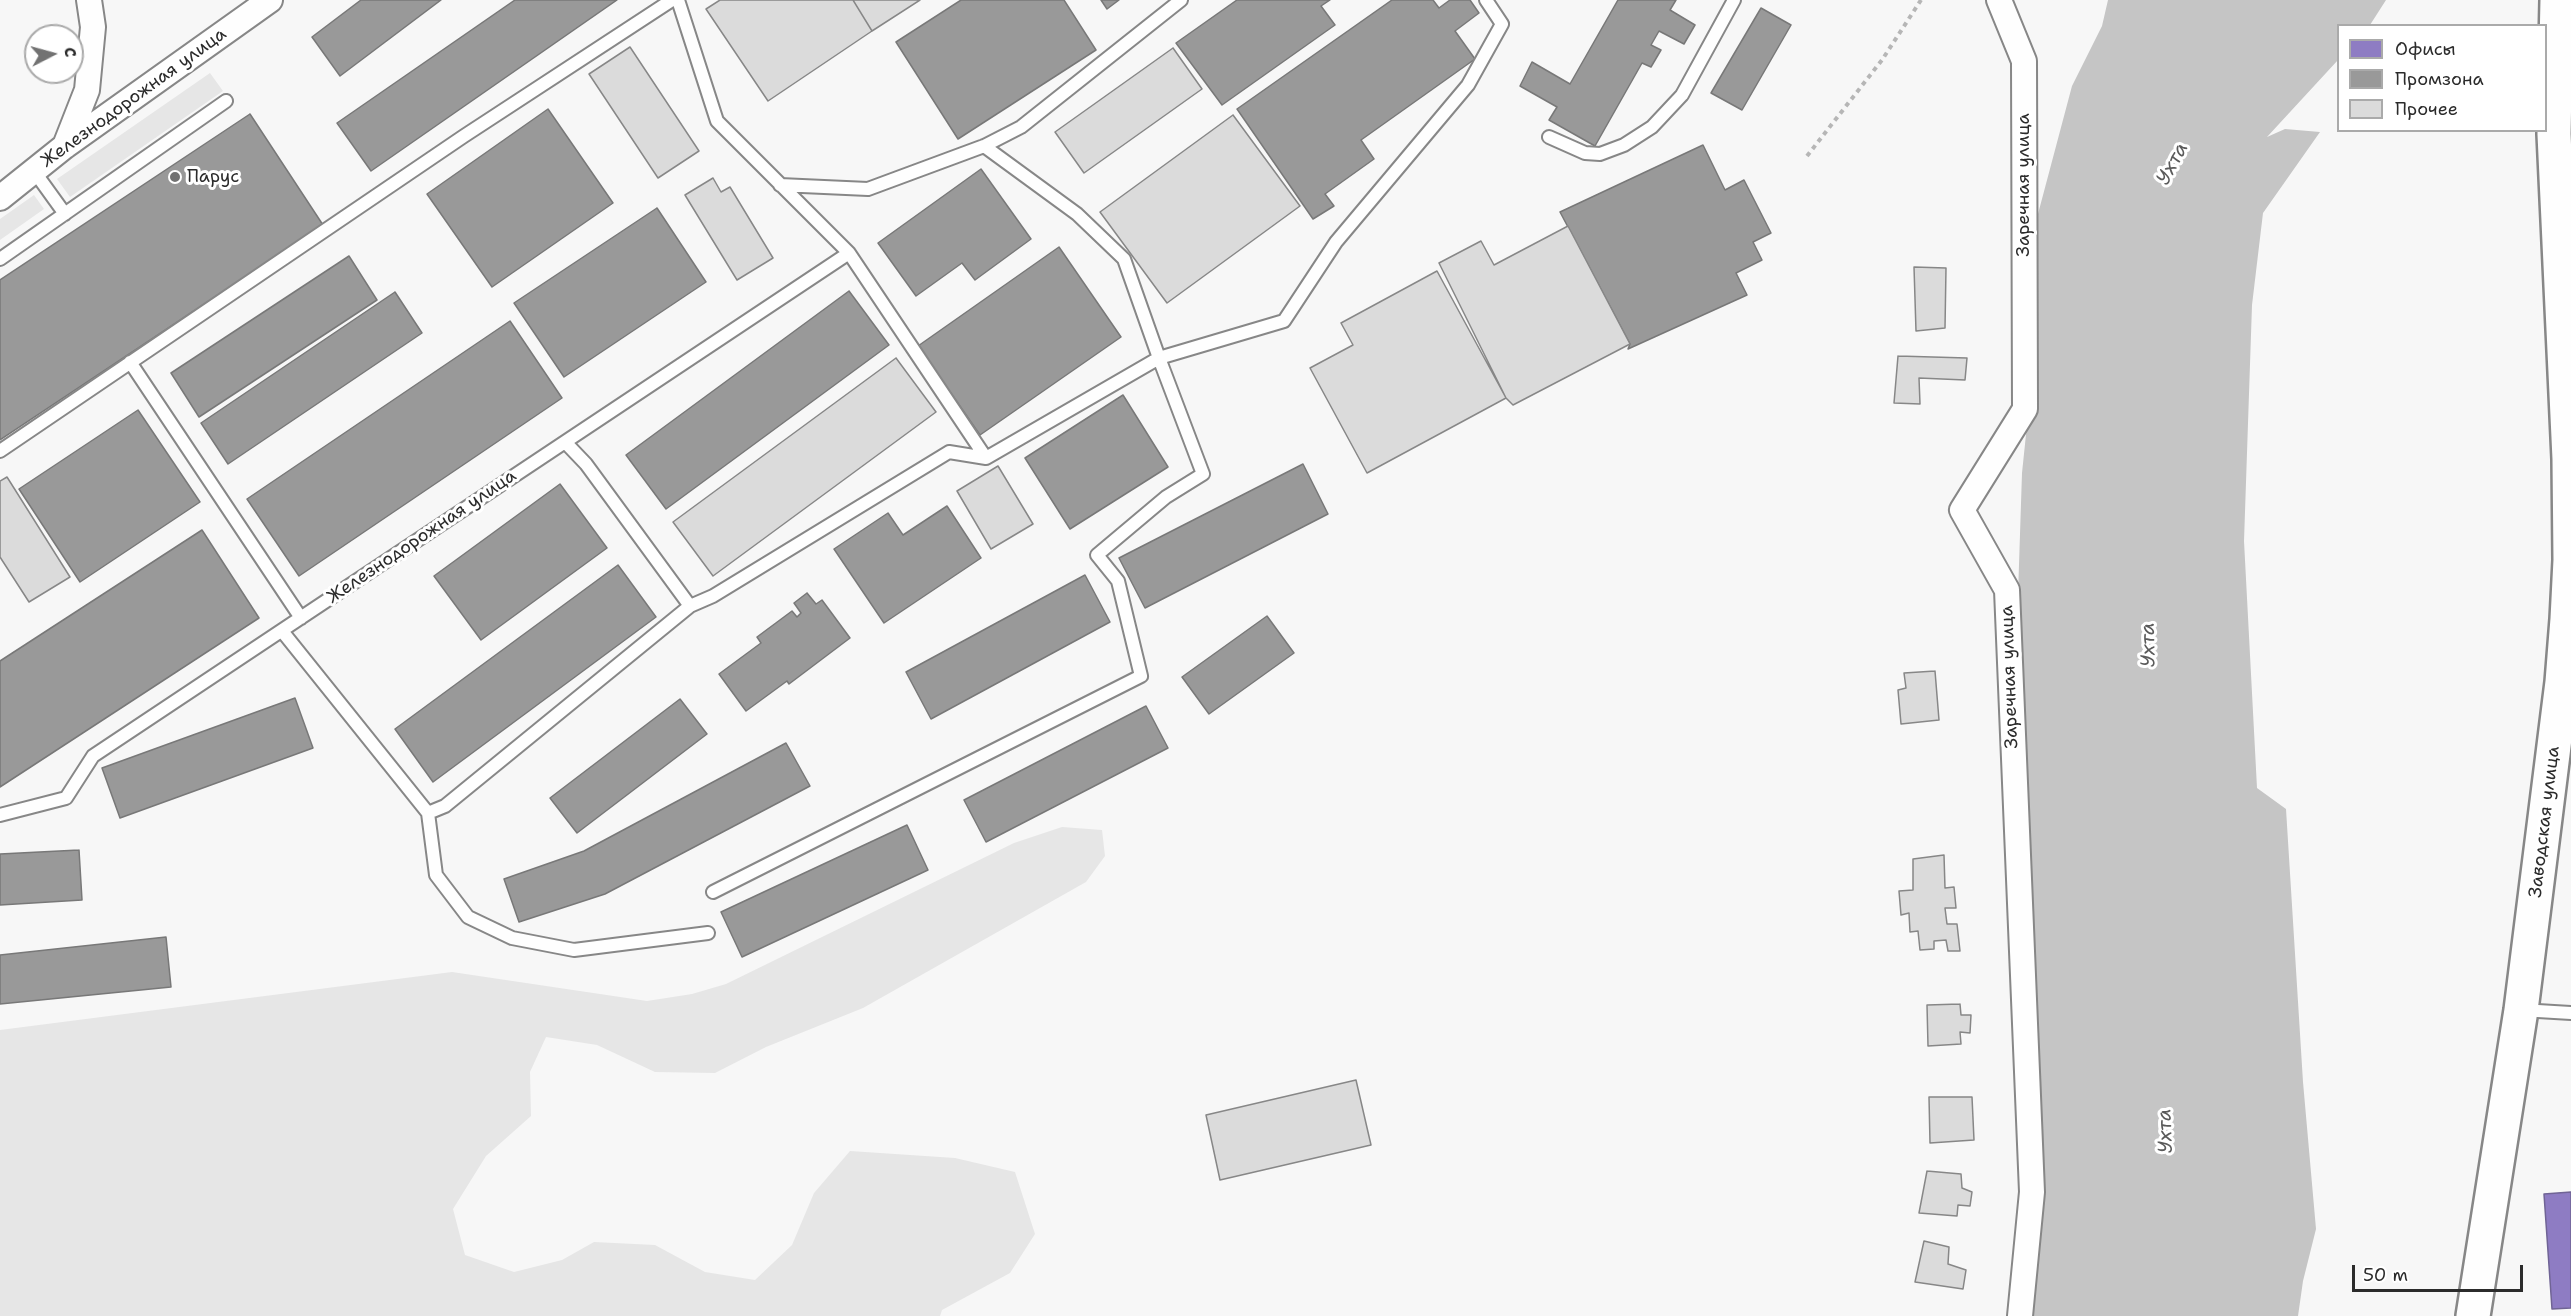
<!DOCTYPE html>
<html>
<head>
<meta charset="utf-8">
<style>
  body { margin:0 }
  #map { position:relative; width:2571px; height:1316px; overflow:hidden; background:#f7f7f7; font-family:"Shantell Sans",sans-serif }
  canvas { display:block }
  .legend { position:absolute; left:2337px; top:24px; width:210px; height:108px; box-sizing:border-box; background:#fff; border:2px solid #aaa; margin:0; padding:8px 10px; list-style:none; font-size:18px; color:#2b2b2b }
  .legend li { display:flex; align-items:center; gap:12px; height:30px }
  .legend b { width:30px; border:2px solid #aaa }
  .north { position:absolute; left:24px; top:24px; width:60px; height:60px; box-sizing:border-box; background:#fff; border:2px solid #aaa; border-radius:50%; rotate:84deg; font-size:16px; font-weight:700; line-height:24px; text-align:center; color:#2b2b2b }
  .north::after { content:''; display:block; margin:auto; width:21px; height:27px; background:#727272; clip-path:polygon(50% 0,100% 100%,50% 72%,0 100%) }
  .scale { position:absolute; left:2352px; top:1265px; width:171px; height:27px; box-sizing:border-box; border:3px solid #2b2b2b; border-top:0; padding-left:8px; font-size:18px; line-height:21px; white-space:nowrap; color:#2b2b2b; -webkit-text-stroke:4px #fff; paint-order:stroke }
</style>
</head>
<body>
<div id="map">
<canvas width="2571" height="1316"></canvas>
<ul class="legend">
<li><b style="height:16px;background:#8e7cc3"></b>Офисы</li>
<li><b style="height:16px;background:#999"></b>Промзона</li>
<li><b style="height:16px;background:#dbdbdb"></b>Прочее</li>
</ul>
<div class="north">С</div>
<div class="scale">50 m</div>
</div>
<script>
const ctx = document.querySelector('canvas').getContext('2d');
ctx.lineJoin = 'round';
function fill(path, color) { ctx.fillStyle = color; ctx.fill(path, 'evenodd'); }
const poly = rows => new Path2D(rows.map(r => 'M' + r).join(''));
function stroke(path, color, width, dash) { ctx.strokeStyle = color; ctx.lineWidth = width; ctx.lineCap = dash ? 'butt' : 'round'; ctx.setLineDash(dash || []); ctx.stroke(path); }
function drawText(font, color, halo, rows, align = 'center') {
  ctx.font = font + ' "Shantell Sans",sans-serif'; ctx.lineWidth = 6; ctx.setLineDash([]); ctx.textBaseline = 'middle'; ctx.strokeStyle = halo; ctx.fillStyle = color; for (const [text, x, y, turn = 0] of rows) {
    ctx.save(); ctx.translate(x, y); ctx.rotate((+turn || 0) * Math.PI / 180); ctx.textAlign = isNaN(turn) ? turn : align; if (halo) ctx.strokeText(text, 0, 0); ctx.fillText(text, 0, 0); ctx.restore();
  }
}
const green = poly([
  [210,73,223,91,70,197,57,179],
  [34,195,44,209,0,240,0,219],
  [1062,827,1102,830,1105,856,1086,882,863,1008,766,1047,715,1073,655,1072,597,1045,546,1037,530,1072,531,1116,486,1156,453,1209,465,1255,514,1272,562,1260,594,1242,655,1245,705,1272,755,1280,792,1245,814,1193,850,1151,955,1158,1015,1172,1035,1234,1010,1273,942,1310,940,1316,0,1316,0,1030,452,972,647,1001,692,994,726,984,1014,843]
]);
const water = poly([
  [2108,0,2386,0,2370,25,2338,26,2338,60,2267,137,2285,129,2320,132,2263,213,2252,305,2244,541,2257,788,2286,809,2303,1082,2316,1229,2303,1281,2298,1316,2027,1316,2042,1194,2040,1086,2032,980,2018,595,2022,473,2033,367,2034,229,2072,86,2102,26]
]);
const offices = poly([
  [2571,1192,2571,1308,2552,1309,2544,1194,2571,1192]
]);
const industry = poly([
  [361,0,441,0,340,76,312,37,361,0],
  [515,0,617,0,371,171,337,123,515,0],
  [961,0,1064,0,1096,50,958,139,896,42,961,0],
  [1101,0,1119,0,1107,9,1101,0],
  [1237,0,1330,0,1321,6,1335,25,1222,105,1176,43,1237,0],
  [1392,0,1433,0,1439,8,1450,0,1470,0,1479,13,1455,31,1475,59,1361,140,1374,159,1325,194,1334,206,1313,219,1237,109,1392,0],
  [1618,0,1676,0,1670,10,1695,25,1684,44,1659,31,1651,45,1661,50,1651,67,1642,63,1595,146,1549,120,1557,107,1520,86,1532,62,1570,84,1618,0],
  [1761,8,1791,25,1742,110,1711,93,1761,8],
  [548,109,613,203,492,287,427,194,548,109],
  [250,114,323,225,0,440,0,280,250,114],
  [1703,145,1725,190,1744,180,1771,233,1753,242,1762,260,1736,273,1747,295,1628,349,1630,344,1560,212,1703,145],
  [981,169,1031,239,975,280,962,263,916,296,878,243,981,169],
  [657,208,706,282,564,377,514,303,657,208],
  [1059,247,1121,337,980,435,918,346,1059,247],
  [349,256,377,300,199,417,171,373,349,256],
  [849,291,889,345,666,509,626,455,849,291],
  [395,292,422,333,228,464,201,423,395,292],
  [510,321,562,398,299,576,247,499,510,321],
  [1123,395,1168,467,1070,529,1025,458,1123,395],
  [138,410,200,502,80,582,19,489,138,410],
  [1303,464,1328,514,1145,608,1119,558,1303,464],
  [560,484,607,548,481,640,434,576,560,484],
  [947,506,981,558,884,623,834,549,888,513,903,535,947,506],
  [202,530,259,618,0,787,0,661,202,530],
  [618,565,656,617,433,782,395,729,618,565],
  [1085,575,1110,622,931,719,906,672,1085,575],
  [807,593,816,604,822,600,850,638,789,684,787,681,746,711,719,674,761,643,757,637,792,611,797,617,801,613,794,603,807,593],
  [1267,616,1294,653,1209,714,1182,677,1267,616],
  [295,698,313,748,120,818,102,768,295,698],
  [680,699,707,734,577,833,550,798,680,699],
  [1146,706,1168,748,986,842,964,800,1146,706],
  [786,743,810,786,605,894,519,922,504,879,584,851,786,743],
  [907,825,928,870,742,957,721,912,907,825],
  [79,850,82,900,0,905,0,854,79,850],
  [166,937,171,987,0,1004,0,955,166,937]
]);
const building = poly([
  [720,0,853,0,872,31,768,101,706,9,720,0],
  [853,0,920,0,872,31,853,0],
  [630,47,699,151,658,178,589,74,630,47],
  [1173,48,1202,89,1084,173,1055,132,1173,48],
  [1233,115,1300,206,1167,303,1100,212,1233,115],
  [713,178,721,192,730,187,773,258,737,280,685,195,713,178],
  [1568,226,1630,344,1513,405,1506,398,1439,263,1481,241,1494,265,1568,226],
  [1914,267,1946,268,1945,328,1916,331,1914,267],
  [1437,271,1506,398,1367,473,1310,368,1353,345,1341,323,1437,271],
  [1898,356,1967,358,1965,380,1919,378,1920,404,1894,403,1898,356],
  [896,358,936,412,713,576,673,522,896,358],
  [998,466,1033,524,991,549,957,491,998,466],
  [7,477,70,577,29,602,0,557,0,481,7,477],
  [1935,671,1939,720,1901,724,1898,690,1906,688,1904,673,1935,671],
  [1944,855,1945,888,1954,887,1956,908,1945,908,1947,924,1957,924,1960,951,1948,951,1946,940,1934,941,1934,949,1920,950,1918,931,1910,932,1909,913,1901,915,1899,891,1913,890,1913,859,1944,855],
  [1960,1004,1961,1015,1971,1015,1970,1033,1960,1032,1961,1044,1928,1046,1927,1005,1960,1004],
  [1356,1080,1371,1145,1220,1180,1206,1115,1356,1080],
  [1929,1097,1972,1097,1974,1140,1930,1143,1929,1097],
  [1927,1171,1961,1174,1962,1188,1972,1192,1970,1206,1958,1205,1957,1216,1919,1213,1927,1171],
  [1924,1241,1949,1247,1948,1264,1966,1270,1963,1289,1915,1282,1924,1241]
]);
const path = poly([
  [1807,156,1882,60,1921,0]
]);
const lane = poly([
  [678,0,717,121,849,253,986,458,1159,358,1124,259,1077,214,984,146],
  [1549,137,1585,153,1600,154,1624,145,1652,127,1682,95,1734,0],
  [34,171,65,214],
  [780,185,868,189,984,146,1021,127,1181,0],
  [0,259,226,101],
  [130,362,301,618],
  [0,451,464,136,672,0],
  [690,606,713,596,949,452,986,458],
  [282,631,428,813,445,806,690,606,586,464,565,442],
  [428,813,436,875,468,917,512,938,574,950,708,933],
  [0,815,66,798,93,756,849,253],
  [713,892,1141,676,1118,581,1097,555,1166,497,1203,474,1159,358,1284,321,1336,242,1468,85,1502,24,1486,0],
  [2521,1010,2571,1013]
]);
const street = poly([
  [1999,0,2024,61,2025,409,1962,510,2007,590,2032,1192,2020,1316],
  [65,146,87,90,93,27,89,0],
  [0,198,65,146,270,0]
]);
const secondary = poly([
  [2473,1316,2521,1010,2562,682,2567,619,2570,560,2569,459,2554,134,2557,0]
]);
const markers = [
  [175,177,6,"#727272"]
];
const streetNames = [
  ["Железнодорожная улица",134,98,-36],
  ["Заречная улица",2024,185,-90],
  ["Железнодорожная улица",422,537,-34],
  ["Заречная улица",2010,677,-92],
  ["Заводская улица",2545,822,-83]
];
const poiNames = [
  ["Парус",187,177]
];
const waterNames = [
  ["Ухта",2173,164,-62],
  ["Ухта",2149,645,-91],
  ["Ухта",2166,1131,-92]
];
fill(green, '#e6e6e6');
fill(water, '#c5c5c5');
fill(offices, '#8e7cc3');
stroke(offices, '#706495', 1.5);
fill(industry, '#999');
stroke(industry, '#787878', 1.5);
fill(building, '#dbdbdb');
stroke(building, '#878787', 1.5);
stroke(lane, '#878787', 16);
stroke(street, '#878787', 28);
stroke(secondary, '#878787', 38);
stroke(path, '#b6b6b6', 4, [4.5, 4.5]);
stroke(lane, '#fefefe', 12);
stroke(street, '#fefefe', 24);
stroke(secondary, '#fefefe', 33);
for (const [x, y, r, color] of markers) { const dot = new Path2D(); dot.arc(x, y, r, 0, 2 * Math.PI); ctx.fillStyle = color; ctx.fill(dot); stroke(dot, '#fff', 2); }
drawText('18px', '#2b2b2b', '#fff', streetNames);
drawText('18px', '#2b2b2b', '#fff', poiNames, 'left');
drawText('italic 20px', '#5a5a5a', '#fff', waterNames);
</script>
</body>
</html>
